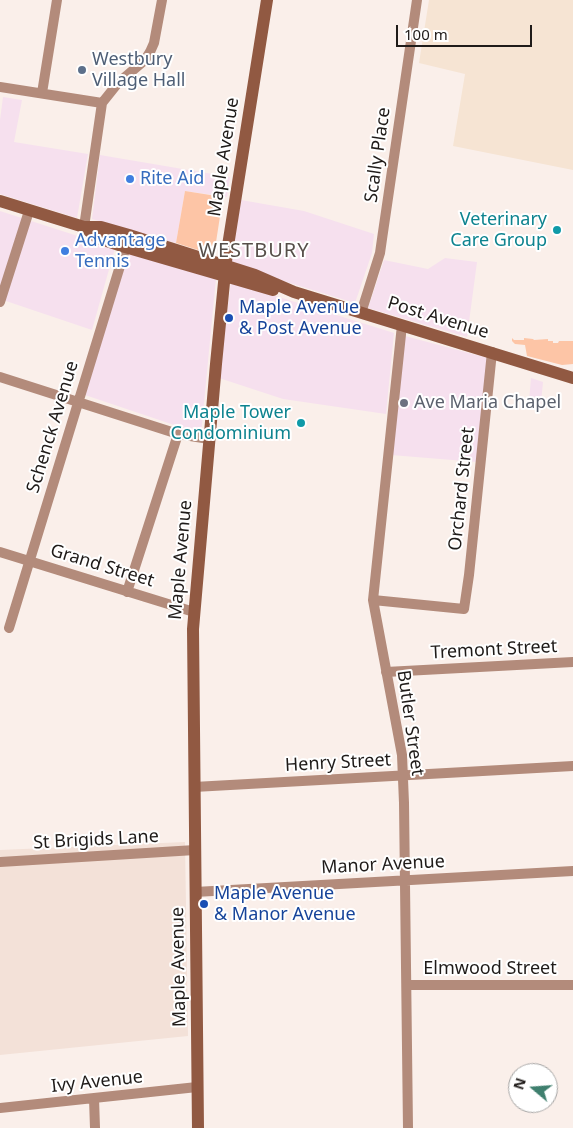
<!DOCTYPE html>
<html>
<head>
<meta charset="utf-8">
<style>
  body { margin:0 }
  #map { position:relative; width:573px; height:1128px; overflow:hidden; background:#faefea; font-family:"Noto Sans",sans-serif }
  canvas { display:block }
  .north { position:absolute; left:508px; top:1063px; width:50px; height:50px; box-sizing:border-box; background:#fff; border:1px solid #a5a4a3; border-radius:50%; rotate:288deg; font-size:14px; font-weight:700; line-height:20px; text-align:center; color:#1f1b19 }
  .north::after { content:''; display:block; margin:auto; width:18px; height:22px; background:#3f7f6e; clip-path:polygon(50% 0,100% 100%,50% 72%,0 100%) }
  .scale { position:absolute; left:396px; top:25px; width:136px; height:22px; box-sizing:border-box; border:2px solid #1f1b19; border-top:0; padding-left:6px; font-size:15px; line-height:18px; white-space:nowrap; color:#1f1b19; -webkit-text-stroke:4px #fff; paint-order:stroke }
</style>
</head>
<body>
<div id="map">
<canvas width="573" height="1128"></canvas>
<div class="north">N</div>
<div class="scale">100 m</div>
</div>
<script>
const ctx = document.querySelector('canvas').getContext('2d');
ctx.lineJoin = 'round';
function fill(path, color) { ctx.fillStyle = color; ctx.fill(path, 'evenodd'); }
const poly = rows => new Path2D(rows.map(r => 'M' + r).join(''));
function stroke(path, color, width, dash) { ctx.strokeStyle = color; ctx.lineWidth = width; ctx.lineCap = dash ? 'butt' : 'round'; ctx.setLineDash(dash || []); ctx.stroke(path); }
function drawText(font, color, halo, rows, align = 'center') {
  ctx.font = font + ' "Noto Sans",sans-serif'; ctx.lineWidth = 4; ctx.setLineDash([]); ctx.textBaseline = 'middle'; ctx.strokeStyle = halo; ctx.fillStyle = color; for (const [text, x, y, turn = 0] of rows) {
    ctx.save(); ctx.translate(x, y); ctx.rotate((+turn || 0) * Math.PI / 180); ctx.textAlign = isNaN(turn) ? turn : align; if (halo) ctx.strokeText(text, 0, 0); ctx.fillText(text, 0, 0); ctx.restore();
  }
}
const commercial = poly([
  [3,97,22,100,14,142,88,154,77,218,0,194,0,120],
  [100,155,230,177,227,197,185,191,176,243,92,219],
  [241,200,304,211,374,234,372,253,355,303,231,265],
  [0,211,115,248,92,330,0,299],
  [129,252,216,278,201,434,82,394],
  [445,258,477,262,467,337,368,308,384,260,428,269],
  [231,282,394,333,386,414,283,399,219,378],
  [405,336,488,358,477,462,391,455],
  [531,378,543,382,541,403,529,401]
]);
const industrial = poly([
  [429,0,573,0,573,170,453,146,465,74,419,63]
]);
const built = poly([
  [185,842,188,1036,0,1055,0,850]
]);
const green = poly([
  [185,191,223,197,214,255,176,243],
  [512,338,514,340,524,340,524,338,533,339,534,340,548,339,548,341,553,341,553,343,558,343,559,341,573,341,573,364,562,365,527,356,525,345,515,344,512,341]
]);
const minor = poly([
  [0,87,102,103],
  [42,93,57,0],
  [84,227,102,103,118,83,145,60,150,52,154,43,162,0],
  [0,302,29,211],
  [361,313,380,253,382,239,417,0],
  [402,325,373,600,402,755,404,803,408,1128],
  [0,377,178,434,209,439],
  [0,552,194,612],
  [127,592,178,434],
  [373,600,464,609,469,575,492,352],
  [9,628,128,240],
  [386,672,573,662],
  [194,787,573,766],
  [0,862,195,850],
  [195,892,573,871],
  [407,985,573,985],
  [94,1098,95,1128],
  [0,1108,197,1087]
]);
const secondary = poly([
  [0,201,84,227,101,227,129,235,255,275,294,292,573,378],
  [84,227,98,238,125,247,273,290],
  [198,1128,193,629,216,364,227,252,267,0]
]);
const markers = [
  [82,70,5,"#5c6f8a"],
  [130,179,5,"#3f7fe0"],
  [557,230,5,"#0f9aa8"],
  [65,251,5,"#3f7fe0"],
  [229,318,5,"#1a4fb4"],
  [404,403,5,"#6b7280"],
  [301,423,5,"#0f9aa8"],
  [204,904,5,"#1a4fb4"]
];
const serviceNames = [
  ["Westbury",92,60],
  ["Village Hall",92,81]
];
const streetNames = [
  ["Scally Place",378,155,-82],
  ["Maple Avenue",224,157,-81],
  ["Post Avenue",438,318,17],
  ["Schenck Avenue",53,427,-73],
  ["Orchard Street",462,489,-84],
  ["Maple Avenue",181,560,-85],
  ["Grand Street",102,566,17],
  ["Tremont Street",494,650,-3],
  ["Butler Street",410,723,82],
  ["Henry Street",338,763,-3],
  ["St Brigids Lane",96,840,-3],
  ["Manor Avenue",383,865,-3],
  ["Maple Avenue",179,967,-91],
  ["Elmwood Street",490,969],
  ["Ivy Avenue",97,1082,-6]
];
const shopNames = [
  ["Rite Aid",140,179],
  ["Advantage",75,241],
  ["Tennis",75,262]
];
const cultureNames = [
  ["Veterinary",547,220],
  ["Care Group",547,241],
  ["Maple Tower",291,413],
  ["Condominium",291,434]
];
const transitNames = [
  ["Maple Avenue",239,308],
  ["& Post Avenue",239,329],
  ["Maple Avenue",214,894],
  ["& Manor Avenue",214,915]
];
const worshipNames = [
  ["Ave Maria Chapel",414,403]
];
const quarterNames = [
  ["WESTBURY",254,251]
];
fill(commercial, '#f6e0ee');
fill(industrial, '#f6e4d3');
fill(built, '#f3e1d8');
fill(green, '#fdc5a6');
stroke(minor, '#b38b7b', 10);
stroke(secondary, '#915942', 12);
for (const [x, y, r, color] of markers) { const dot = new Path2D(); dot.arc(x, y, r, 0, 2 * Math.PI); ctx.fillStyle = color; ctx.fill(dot); stroke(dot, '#fff', 2); }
drawText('18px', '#4e5e75', '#fff', serviceNames, 'left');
drawText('18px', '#1f1b19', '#fff', streetNames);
drawText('18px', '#366cbe', '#fff', shopNames, 'left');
drawText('18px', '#0d838f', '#fff', cultureNames, 'right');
drawText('18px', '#164399', '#fff', transitNames, 'left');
drawText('18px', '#5b616d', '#fff', worshipNames, 'left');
ctx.letterSpacing = '1px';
drawText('20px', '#574f4a', '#fff', quarterNames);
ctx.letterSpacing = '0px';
</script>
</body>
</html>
